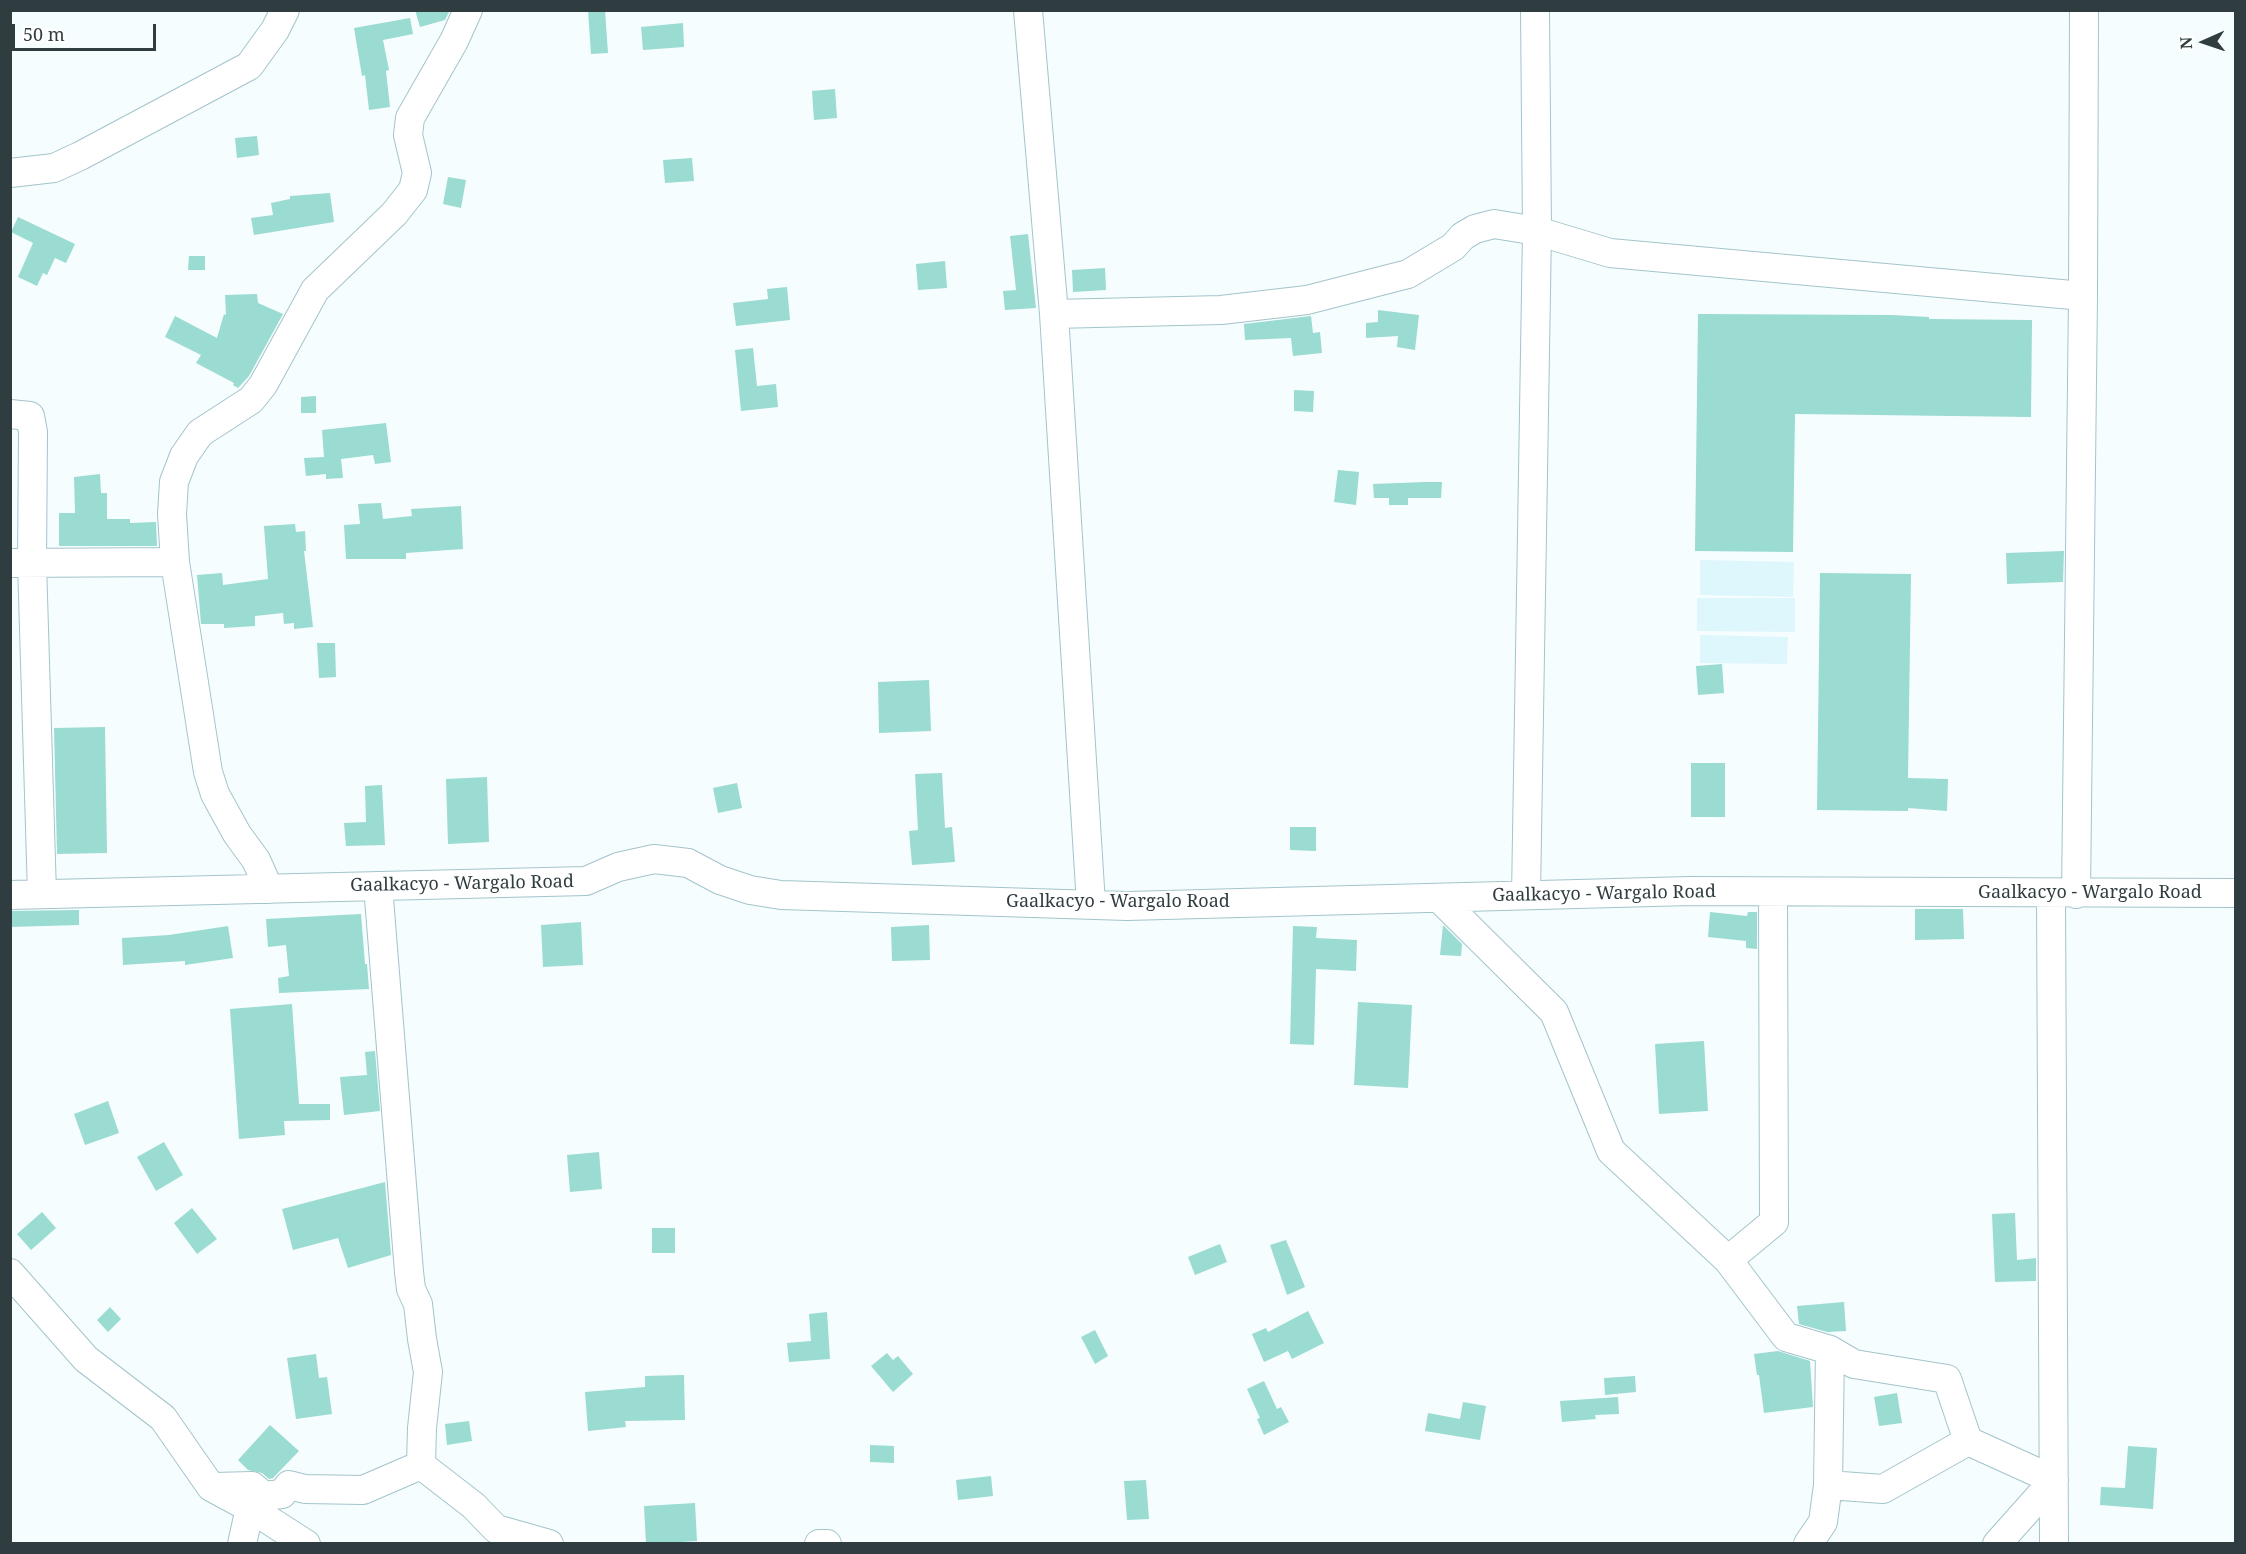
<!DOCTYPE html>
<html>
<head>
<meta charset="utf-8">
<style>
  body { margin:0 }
  #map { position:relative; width:2246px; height:1554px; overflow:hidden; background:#f6fdfe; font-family:"Noto Serif",serif }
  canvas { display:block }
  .frame { position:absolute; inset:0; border:12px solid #303d40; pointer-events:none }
  .north { position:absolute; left:2174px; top:12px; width:60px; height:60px; -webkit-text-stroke:4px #fff; paint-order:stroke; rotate:267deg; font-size:16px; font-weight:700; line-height:24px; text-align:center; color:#303d40 }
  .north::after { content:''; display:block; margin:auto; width:21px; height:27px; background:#303d40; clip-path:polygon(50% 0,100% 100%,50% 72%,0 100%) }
  .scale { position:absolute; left:12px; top:24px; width:144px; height:27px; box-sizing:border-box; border:3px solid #303d40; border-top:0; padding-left:8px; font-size:18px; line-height:21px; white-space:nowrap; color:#303d40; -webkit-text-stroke:4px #fff; paint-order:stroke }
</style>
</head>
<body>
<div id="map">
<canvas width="2246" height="1554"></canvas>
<div class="frame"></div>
<div class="north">N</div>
<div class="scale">50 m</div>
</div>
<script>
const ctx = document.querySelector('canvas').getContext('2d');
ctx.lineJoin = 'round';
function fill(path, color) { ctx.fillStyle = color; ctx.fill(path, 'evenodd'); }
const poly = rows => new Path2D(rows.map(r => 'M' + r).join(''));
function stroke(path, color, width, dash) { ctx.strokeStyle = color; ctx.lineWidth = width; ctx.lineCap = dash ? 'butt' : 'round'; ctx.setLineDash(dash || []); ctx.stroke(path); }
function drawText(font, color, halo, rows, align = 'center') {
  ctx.font = font + ' "Noto Serif",serif'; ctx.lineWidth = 4.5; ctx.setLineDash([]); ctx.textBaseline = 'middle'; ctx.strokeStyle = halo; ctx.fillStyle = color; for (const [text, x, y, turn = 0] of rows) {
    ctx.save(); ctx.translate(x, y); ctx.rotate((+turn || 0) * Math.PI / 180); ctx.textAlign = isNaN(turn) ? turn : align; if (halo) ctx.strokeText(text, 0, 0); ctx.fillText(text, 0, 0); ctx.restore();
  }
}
const built = poly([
  [1700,560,1794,562,1793,597,1700,595],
  [1697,598,1795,598,1795,632,1697,631],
  [1700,635,1788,637,1787,664,1700,663]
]);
const building = poly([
  [415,10,450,10,445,20,420,27],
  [588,10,605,10,608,53,591,54],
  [410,18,413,34,383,40,389,70,386,71,390,107,369,110,365,75,362,76,354,28],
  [683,23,684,47,643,50,641,27],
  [835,89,837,118,814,120,812,91],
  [257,136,259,155,237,158,235,138],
  [692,158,694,181,665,183,663,160],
  [448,177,466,180,461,208,443,204],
  [330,193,334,222,254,235,251,218,273,215,271,203,290,199,290,196],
  [18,217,75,244,66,263,55,258,47,275,43,273,37,286,18,277,33,243,11,232],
  [1028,234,1036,308,1005,310,1003,291,1016,290,1010,236],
  [189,256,205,256,205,270,188,270],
  [945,261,947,288,918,290,916,264],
  [1105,268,1106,290,1073,292,1072,270],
  [787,287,790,320,736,326,733,303,768,299,767,289],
  [257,294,258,303,283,314,249,376,238,388,233,385,234,383,196,363,201,355,165,337,175,316,217,338,224,314,226,315,225,295],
  [1378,310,1419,315,1415,350,1397,347,1398,336,1366,338,1366,323,1378,322],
  [1698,314,1892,315,1929,317,1929,319,2032,320,2031,417,1795,414,1793,552,1695,551],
  [1311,316,1313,333,1320,332,1322,353,1293,356,1291,338,1245,340,1244,324],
  [753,348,757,386,776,384,778,407,741,411,735,350],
  [1294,390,1314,391,1313,412,1294,411],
  [316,396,316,413,301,413,301,397],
  [386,423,391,462,375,464,373,455,341,459,343,478,326,479,326,474,306,476,304,458,324,457,322,430],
  [1338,470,1359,472,1356,505,1334,502],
  [100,474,101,493,107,493,107,519,130,519,130,523,156,522,157,546,59,546,59,513,75,513,74,477],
  [1425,482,1442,482,1441,498,1408,498,1408,505,1389,505,1389,498,1374,498,1373,484],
  [381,503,383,519,412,516,411,509,461,506,463,549,406,553,406,559,346,559,344,525,360,524,358,504],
  [295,524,296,532,305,531,306,551,304,551,313,627,294,629,294,623,284,624,283,613,255,616,255,626,224,628,224,624,201,624,197,575,222,573,223,585,268,579,264,526],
  [2064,551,2063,582,2007,584,2006,553],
  [1820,573,1911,574,1908,778,1948,779,1947,811,1908,808,1908,811,1817,810],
  [317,643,335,643,336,677,319,678],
  [1722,664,1724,693,1698,695,1696,666],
  [929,680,931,731,879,733,878,682],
  [105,727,107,853,57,854,54,728],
  [1691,763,1725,763,1725,817,1691,817],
  [942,773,945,828,952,827,955,862,912,865,909,831,918,830,915,774],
  [487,777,489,842,448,844,446,779],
  [737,783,742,808,718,813,713,788],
  [382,785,385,845,346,846,344,823,366,822,365,786],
  [1290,827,1316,827,1316,851,1290,850],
  [1915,909,1963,909,1964,939,1915,940],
  [79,910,79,925,10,927,10,911],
  [1710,912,1747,916,1748,912,1757,912,1757,949,1746,948,1746,941,1708,937],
  [361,914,365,964,367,964,369,989,279,993,278,978,289,976,286,945,268,947,266,919],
  [581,922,583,965,543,967,541,925],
  [929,925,930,960,892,961,891,927],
  [1443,925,1462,944,1461,956,1440,955],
  [228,926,233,958,185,965,185,961,123,965,122,938,169,935],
  [1293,926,1317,927,1316,938,1357,940,1356,971,1316,969,1314,1045,1290,1044],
  [1358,1002,1412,1005,1408,1088,1354,1085],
  [292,1004,299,1104,330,1104,330,1120,284,1121,285,1135,239,1139,230,1009],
  [1704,1041,1708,1111,1659,1114,1655,1044],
  [375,1051,380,1111,344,1115,340,1077,367,1075,365,1052],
  [108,1101,119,1133,85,1145,74,1114],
  [164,1142,183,1175,156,1191,137,1157],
  [599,1152,602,1189,570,1192,567,1155],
  [385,1182,391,1255,348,1268,338,1238,293,1250,282,1209],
  [192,1208,217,1239,197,1254,174,1223],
  [42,1212,56,1228,31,1250,17,1234],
  [2015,1213,2017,1260,2036,1258,2036,1281,1995,1282,1992,1214],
  [652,1228,675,1228,675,1253,652,1253],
  [1286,1240,1305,1287,1287,1295,1270,1245],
  [1220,1244,1227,1262,1195,1275,1188,1257],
  [1844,1302,1846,1331,1827,1332,1799,1324,1797,1306],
  [110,1307,121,1319,108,1332,97,1320],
  [1308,1311,1324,1343,1292,1359,1288,1351,1264,1362,1252,1334,1266,1328,1268,1332],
  [827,1312,830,1359,789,1362,787,1343,811,1341,809,1314],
  [1095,1330,1108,1356,1095,1364,1081,1337],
  [1778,1351,1810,1361,1813,1407,1764,1413,1759,1375,1757,1375,1754,1354],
  [887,1353,893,1360,898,1356,913,1374,893,1392,871,1366],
  [316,1354,319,1378,327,1377,332,1414,296,1419,287,1358],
  [684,1375,685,1420,625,1421,626,1427,588,1431,585,1392,645,1387,645,1376],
  [1635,1376,1636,1392,1605,1395,1604,1378],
  [1264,1381,1277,1409,1281,1407,1289,1422,1264,1435,1257,1419,1260,1418,1247,1389],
  [1897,1393,1902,1423,1879,1426,1874,1397],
  [1618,1397,1619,1414,1595,1415,1596,1419,1562,1422,1560,1401],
  [1463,1402,1486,1406,1480,1440,1425,1431,1428,1413,1460,1419],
  [469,1421,472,1441,447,1445,445,1424],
  [270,1425,299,1451,273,1478,269,1479,262,1473,248,1470,238,1460],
  [870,1445,894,1446,894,1463,870,1462],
  [2128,1446,2157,1448,2153,1509,2100,1505,2101,1487,2125,1488],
  [991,1476,993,1496,958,1500,956,1480],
  [1146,1480,1149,1519,1127,1520,1124,1481],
  [695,1503,697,1541,646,1544,644,1506]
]);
const minor = poly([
  [1028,10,1054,314,1091,904],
  [10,173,54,168,80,156,249,66,275,30,285,10],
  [1054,314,1221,310,1307,300,1408,274,1453,247,1463,236,1475,229,1494,224,1537,231,1610,253,2083,296],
  [10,414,30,416,33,432,32,563,42,894],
  [10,563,175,562],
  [378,886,409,1272,411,1289,418,1304,422,1339,428,1372,422,1428,421,1465],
  [269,889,256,860,237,834,215,794,208,772,175,562,172,514,174,482,184,456,200,433,251,400,263,385,315,290,394,214,413,190,417,173,408,135,410,118,454,41,468,10],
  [2051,894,2054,1544],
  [2076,894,2083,296,2084,10],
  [10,895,586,881,618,867,654,859,688,863,720,880,750,890,781,895,1127,906,1690,891,2236,893],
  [1526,895,1537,231,1535,10],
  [1439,898,1554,1012,1611,1151,1728,1260,1786,1337,1830,1350,1854,1364,1947,1379,1968,1441,2054,1480,1997,1544],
  [1728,1260,1774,1222,1773,892],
  [10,1273,86,1359,163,1418,211,1487,250,1508,306,1544],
  [1828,1485,1883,1489,1968,1441],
  [214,1487,252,1486,264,1496,282,1494,289,1485,305,1489,363,1490,421,1465,474,1506,496,1529,549,1544],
  [242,1544,250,1508],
  [819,1544,827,1544],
  [1808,1544,1823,1522,1828,1485,1830,1350]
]);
const streetNames = [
  ["Gaalkacyo - Wargalo Road",462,884,-1],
  ["Gaalkacyo - Wargalo Road",2090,893],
  ["Gaalkacyo - Wargalo Road",1604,894,-1],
  ["Gaalkacyo - Wargalo Road",1118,902]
];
fill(built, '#ddf7fd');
fill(building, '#9adbd2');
stroke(minor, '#a3c4cb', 30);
stroke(minor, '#fff', 28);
drawText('18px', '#303d40', '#fff', streetNames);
</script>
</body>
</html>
